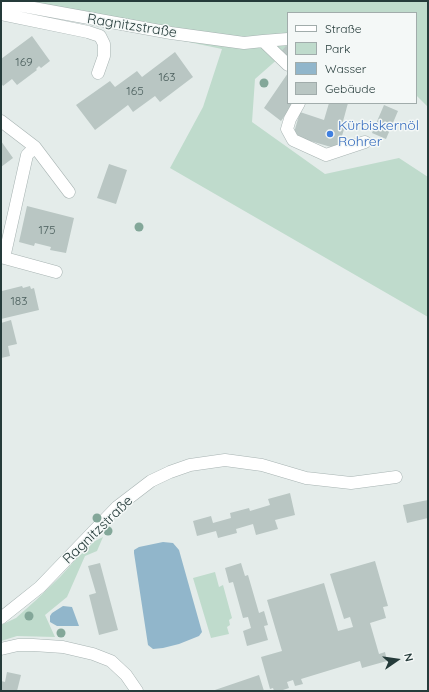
<!DOCTYPE html>
<html>
<head>
<meta charset="utf-8">
<style>
  body { margin:0 }
  #map { position:relative; width:429px; height:692px; overflow:hidden; background:#e4ecea; font-family:Quicksand,sans-serif }
  canvas { display:block }
  .frame { position:absolute; inset:0; border:2px solid #253b3a; pointer-events:none }
  .legend { position:absolute; left:287px; top:12px; width:130px; height:92px; box-sizing:border-box; background:#f4f8f7; border:1px solid #a1acab; margin:0; padding:5px 7px; list-style:none; font-size:12px; color:#253b3a }
  .legend li { display:flex; align-items:center; gap:8px; height:20px }
  .legend b { width:20px; border:1px solid #a1acab }
  .north { position:absolute; left:377px; top:640px; width:40px; height:40px; -webkit-text-stroke:3px #f4f8f7; paint-order:stroke; rotate:77deg; font-size:11px; font-weight:700; line-height:16px; text-align:center; color:#253b3a }
  .north::after { content:''; display:block; margin:auto; width:14px; height:18px; background:#253b3a; clip-path:polygon(50% 0,100% 100%,50% 72%,0 100%) }
</style>
</head>
<body>
<div id="map">
<canvas width="429" height="692"></canvas>
<div class="frame"></div>
<ul class="legend">
<li><b style="height:5px;background:#fff"></b>Straße</li>
<li><b style="height:11px;background:#bfdbcc"></b>Park</li>
<li><b style="height:11px;background:#91b6cb"></b>Wasser</li>
<li><b style="height:11px;background:#b9c6c3"></b>Gebäude</li>
</ul>
<div class="north">N</div>
</div>
<script>
const ctx = document.querySelector('canvas').getContext('2d');
ctx.lineJoin = 'round';
function fill(path, color) { ctx.fillStyle = color; ctx.fill(path, 'evenodd'); }
const poly = rows => new Path2D(rows.map(r => 'M' + r).join(''));
function stroke(path, color, width, dash) { ctx.strokeStyle = color; ctx.lineWidth = width; ctx.lineCap = dash ? 'butt' : 'round'; ctx.setLineDash(dash || []); ctx.stroke(path); }
function drawText(font, color, halo, rows, align = 'center') {
  ctx.font = font + ' Quicksand,sans-serif'; ctx.lineWidth = 3; ctx.setLineDash([]); ctx.textBaseline = 'middle'; ctx.strokeStyle = halo; ctx.fillStyle = color; for (const [text, x, y, turn = 0] of rows) {
    ctx.save(); ctx.translate(x, y); ctx.rotate((+turn || 0) * Math.PI / 180); ctx.textAlign = isNaN(turn) ? turn : align; if (halo) ctx.strokeText(text, 0, 0); ctx.fillText(text, 0, 0); ctx.restore();
  }
}
const green = poly([
  [1,1,428,1,428,107,416,95,416,13,288,13,288,50,255,79,252,122,325,174,399,158,428,177,428,317,170,168,203,107,222,49,1,3],
  [103,537,97,551,85,556,67,597,45,615,55,637,17,636,1,641,1,625,16,618,35,601,60,577,77,558,95,541],
  [215,572,219,587,223,585,232,618,229,620,230,625,227,627,229,634,211,638,193,578]
]);
const water = poly([
  [163,542,173,543,179,550,202,632,199,636,179,644,163,648,153,649,148,645,134,553,134,550,139,547],
  [63,606,72,607,79,626,57,626,50,622,50,616,52,613]
]);
const building = poly([
  [32,36,50,61,41,68,39,66,36,69,37,70,17,85,12,79,3,86,1,83,1,59],
  [286,46,288,47,288,59,280,53],
  [175,52,193,77,160,102,155,96,133,112,128,105,95,130,76,105,110,81,115,87,137,71,142,77],
  [288,73,288,103,294,103,281,121,264,108],
  [329,103,348,103,342,125,345,126,338,149,293,136,300,112,324,120],
  [384,105,398,111,386,139,372,133],
  [1,141,13,158,1,167],
  [109,164,127,170,116,204,97,198],
  [27,206,74,218,66,253,50,250,51,247,35,243,34,246,19,242],
  [22,286,23,288,30,286,31,289,34,288,39,310,1,319,2,291],
  [11,320,17,344,8,346,10,356,1,358,1,323],
  [290,493,295,515,275,520,278,529,256,535,253,524,236,529,237,533,218,538,216,531,197,536,193,521,211,516,213,523,231,518,230,513,249,508,250,511,270,505,268,499],
  [428,500,428,518,407,523,403,505],
  [375,561,388,606,383,607,386,618,370,623,379,654,385,652,387,661,362,668,360,661,301,679,303,684,295,686,293,680,287,682,289,688,280,691,274,691,273,688,270,689,261,657,282,651,267,600,324,583,338,631,353,627,350,617,344,619,330,574],
  [100,563,118,630,99,635,89,595,96,593,88,566],
  [241,563,245,576,248,575,259,613,264,611,268,625,264,626,268,640,247,646,243,631,251,628,248,617,243,618,233,582,229,583,225,568],
  [7,672,21,675,17,691,1,691,1,681,5,682],
  [259,675,264,691,212,691]
]);
const minor = poly([
  [1,2,171,33,244,43,263,41,288,65],
  [1,14,88,32,100,36,104,44,104,56,98,73],
  [263,41,288,39],
  [299,103,290,119,287,129,293,140,326,155,365,142],
  [1,121,35,147,69,192],
  [1,257,56,272],
  [4,258,27,155,35,147],
  [1,618,40,587,117,507,151,481,170,472,190,465,225,460,262,465,306,478,351,483,396,477],
  [1,649,18,645,33,645,63,647,93,654,111,661,126,675,137,691]
]);
const trees = [
  [264,83],
  [139,227],
  [97,518],
  [108,531],
  [29,616],
  [61,633]
];
const markers = [
  [330,134,4,"#3f7fe0"]
];
const numberNames = [
  ["169",24,62],
  ["163",167,77],
  ["165",135,91],
  ["175",47,230],
  ["183",19,301]
];
const streetNames = [
  ["Ragnitzstraße",132,26,9],
  ["Ragnitzstraße",98,530,-44]
];
const shopNames = [
  ["Kürbiskernöl",338,126],
  ["Rohrer",338,142]
];
fill(green, '#bfdbcc');
fill(water, '#91b6cb');
fill(building, '#b9c6c3');
stroke(minor, '#a7b3b2', 13);
stroke(minor, '#fff', 12);
ctx.fillStyle = '#83a799';
for (const [x, y] of trees) { ctx.beginPath(); ctx.arc(x, y, 4.5, 0, 2 * Math.PI); ctx.fill(); }
for (const [x, y, r, color] of markers) { const dot = new Path2D(); dot.arc(x, y, r, 0, 2 * Math.PI); ctx.fillStyle = color; ctx.fill(dot); stroke(dot, '#f4f8f7', 1.5); }
drawText('12px', '#4a5e5c', null, numberNames);
drawText('14px', '#253b3a', '#f4f8f7', streetNames);
drawText('14px', '#366cbe', '#f4f8f7', shopNames, 'left');
</script>
</body>
</html>
